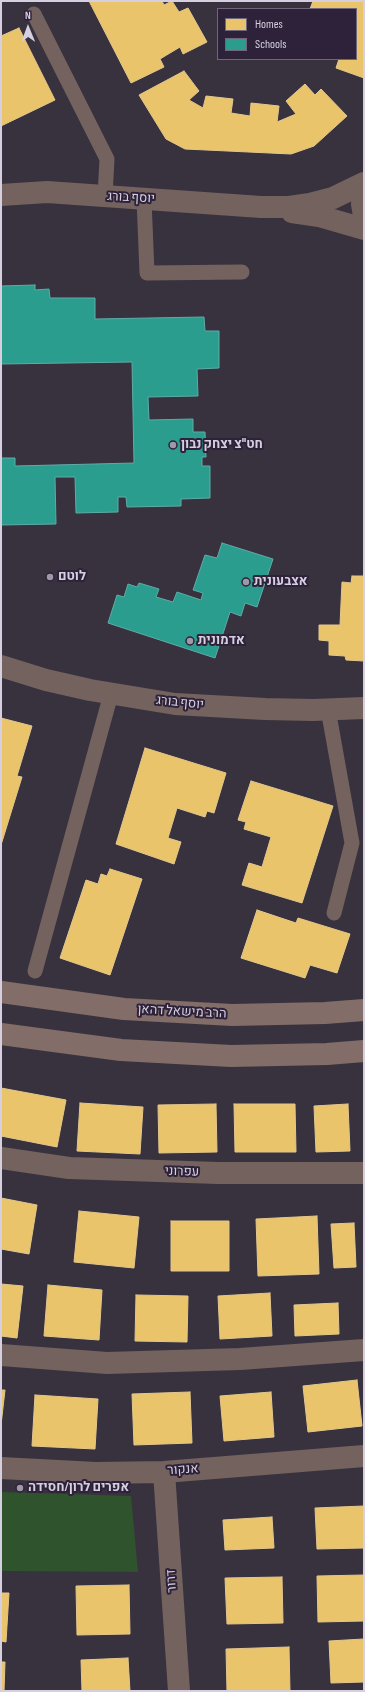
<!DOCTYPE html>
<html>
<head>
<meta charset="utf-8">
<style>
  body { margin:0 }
  #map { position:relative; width:365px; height:1692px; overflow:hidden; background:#38323e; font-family:"Sofia Sans Condensed",sans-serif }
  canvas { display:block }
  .frame { position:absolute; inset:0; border:2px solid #d6cfdf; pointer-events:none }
  .legend { position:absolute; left:217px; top:8px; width:140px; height:52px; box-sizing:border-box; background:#2d223a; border:1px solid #71677c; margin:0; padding:5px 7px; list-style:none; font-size:12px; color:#d6cfdf }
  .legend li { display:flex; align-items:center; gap:8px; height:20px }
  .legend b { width:20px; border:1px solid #71677c }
  .north { position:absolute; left:8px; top:8px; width:40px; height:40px; -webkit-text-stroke:3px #2d223a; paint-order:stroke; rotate:359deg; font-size:11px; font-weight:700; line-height:16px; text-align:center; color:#d6cfdf }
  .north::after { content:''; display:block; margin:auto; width:14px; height:18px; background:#d6cfdf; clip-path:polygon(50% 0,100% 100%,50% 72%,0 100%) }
</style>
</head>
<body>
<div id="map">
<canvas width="365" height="1692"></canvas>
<div class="frame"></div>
<ul class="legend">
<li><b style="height:11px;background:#e9c46a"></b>Homes</li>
<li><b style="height:11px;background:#2a9d8f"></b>Schools</li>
</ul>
<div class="north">N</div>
</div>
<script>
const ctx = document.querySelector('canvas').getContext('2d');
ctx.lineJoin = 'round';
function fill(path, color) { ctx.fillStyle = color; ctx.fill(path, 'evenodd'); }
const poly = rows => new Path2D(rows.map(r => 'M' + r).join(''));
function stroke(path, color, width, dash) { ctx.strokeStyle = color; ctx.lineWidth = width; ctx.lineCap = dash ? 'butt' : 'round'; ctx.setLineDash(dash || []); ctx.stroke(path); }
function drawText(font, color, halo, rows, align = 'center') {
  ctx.font = font + ' "Sofia Sans Condensed",Heebo,sans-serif'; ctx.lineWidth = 4; ctx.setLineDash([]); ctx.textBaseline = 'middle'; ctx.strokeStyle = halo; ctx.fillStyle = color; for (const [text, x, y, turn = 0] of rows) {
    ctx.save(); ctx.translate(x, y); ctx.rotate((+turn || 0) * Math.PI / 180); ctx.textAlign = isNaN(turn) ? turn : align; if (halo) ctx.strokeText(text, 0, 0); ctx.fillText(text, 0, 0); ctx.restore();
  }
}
const green = poly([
  [1,1492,131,1496,138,1572,1,1571]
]);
const homes = poly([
  [89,1,162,1,164,5,172,1,179,12,188,8,207,42,183,54,180,47,160,59,164,67,131,83,89,1],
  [313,1,364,1,364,78,336,68,339,59,356,59,356,9,310,9,313,1],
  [19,28,55,100,1,126,1,36,19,28],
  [184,71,199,91,189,100,203,108,206,96,233,99,231,113,250,116,251,103,279,106,277,122,296,114,286,101,305,84,315,95,321,89,347,116,314,146,291,154,185,149,166,139,139,95,184,71],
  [352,576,364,576,364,661,346,660,345,656,329,655,329,641,319,640,319,625,340,625,342,582,351,583,352,576],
  [1,718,32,726,17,776,22,777,1,845,1,718],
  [145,748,226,773,214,813,207,811,205,817,177,808,168,838,181,842,174,864,116,844,145,748],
  [251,781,333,806,302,903,242,885,249,863,262,867,271,837,244,829,246,822,238,820,251,781],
  [110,869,142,879,110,975,60,958,86,880,98,884,101,874,107,876,110,869],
  [257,910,296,923,298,918,350,934,337,973,310,965,305,978,241,958,257,910],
  [1,1088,66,1100,57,1147,1,1136,1,1088],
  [80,1103,143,1107,140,1154,77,1151,80,1103],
  [216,1104,217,1152,159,1153,158,1105,216,1104],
  [234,1104,295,1104,296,1152,235,1152,234,1104],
  [348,1104,350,1151,316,1152,314,1106,348,1104],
  [1,1198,37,1205,29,1254,1,1249,1,1198],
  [79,1211,139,1217,134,1268,74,1262,79,1211],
  [317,1216,319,1274,258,1276,256,1219,317,1216],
  [171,1221,229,1221,229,1271,171,1271,171,1221],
  [354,1223,356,1267,334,1268,331,1224,354,1223],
  [1,1284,23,1286,17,1338,1,1336,1,1284],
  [48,1285,102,1290,99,1340,44,1336,48,1285],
  [270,1293,272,1336,220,1339,218,1296,270,1293],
  [136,1295,188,1296,187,1342,135,1341,136,1295],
  [338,1303,339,1334,295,1336,294,1305,338,1303],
  [357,1380,362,1426,308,1432,303,1386,357,1380],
  [1,1390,5,1390,1,1425,1,1390],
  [190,1392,192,1443,134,1445,132,1394,190,1392],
  [271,1392,274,1437,224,1441,220,1396,271,1392],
  [35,1395,98,1399,95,1449,32,1446,35,1395],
  [364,1506,364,1548,317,1549,315,1508,364,1506],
  [272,1517,274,1548,225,1550,223,1520,272,1517],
  [364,1575,364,1621,318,1622,317,1576,364,1575],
  [282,1577,283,1623,227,1624,225,1578,282,1577],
  [129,1585,130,1634,77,1635,76,1586,129,1585],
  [1,1593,9,1593,6,1642,1,1641,1,1593],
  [364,1639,364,1682,331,1683,329,1641,364,1639],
  [289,1647,290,1691,227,1691,226,1649,289,1647],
  [128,1658,130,1691,82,1691,81,1660,128,1658],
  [1,1662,5,1662,4,1691,1,1691,1,1662]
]);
const schools = poly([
  [35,285,35,290,49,289,50,298,95,298,95,319,204,317,205,331,219,331,219,368,197,369,198,396,148,397,149,420,193,419,193,432,205,432,206,457,202,457,202,466,210,466,210,498,181,499,181,506,127,507,126,497,118,497,118,512,76,513,75,477,55,477,56,524,1,525,1,458,15,458,15,466,134,463,132,362,1,364,1,286,35,285],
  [222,543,273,559,257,607,245,603,241,616,230,612,215,658,108,623,117,595,124,597,128,584,137,587,139,583,159,589,156,597,173,602,177,592,201,600,203,593,193,590,205,555,217,558,222,543]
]);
const lane = poly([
  [34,14,107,159,105,196],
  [144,199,147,273,242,272],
  [328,709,352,843,334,913],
  [35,971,111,694]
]);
const street = poly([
  [364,191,362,204,364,216],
  [1,195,47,192,261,207,289,207,310,204,333,198,364,183],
  [292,212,319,216,364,229],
  [1,666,46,680,90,690,175,704,265,709,313,710,364,708],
  [1,1158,69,1168,218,1173,364,1173],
  [1,1355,107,1363,240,1359,364,1350],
  [1,1468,96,1473,164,1472,364,1456],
  [164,1472,179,1691]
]);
const secondary = poly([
  [1,992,124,1009,232,1015,325,1013,364,1010],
  [1,1034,121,1050,231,1056,327,1054,364,1051]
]);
const markers = [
  [173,445,4,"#9f98a7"],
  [50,577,4,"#9f98a7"],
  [246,582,4,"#9f98a7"],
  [190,641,4,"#9f98a7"],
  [20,1488,4,"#9f98a7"]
];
const streetNames = [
  ["יוסף בורג",131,198,3],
  ["יוסף בורג",180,703,6],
  ["הרב מישאל דהאן",182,1012,3],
  ["עפרוני",182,1172,2],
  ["אנקור",183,1470,-4],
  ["דרור",172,1581,-94]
];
const poiNames = [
  ["חט\"צ יצחק נבון",181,445],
  ["לוטם",58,577],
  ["אצבעונית",254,582],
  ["אדמונית",198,641],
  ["אפרים לרון/חסידה",28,1488]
];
fill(green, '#2e532d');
fill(homes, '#e9c46a');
stroke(homes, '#e3c78d', 1);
fill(schools, '#2a9d8f');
stroke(schools, '#5eaca7', 1);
stroke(lane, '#74625f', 15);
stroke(street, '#74625f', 22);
stroke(secondary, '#826d68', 22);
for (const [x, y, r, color] of markers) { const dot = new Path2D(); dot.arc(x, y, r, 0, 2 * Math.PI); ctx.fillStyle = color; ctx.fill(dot); stroke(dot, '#2d223a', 1.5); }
drawText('13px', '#d6cfdf', '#2d223a', streetNames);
drawText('bold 13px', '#d6cfdf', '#2d223a', poiNames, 'left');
</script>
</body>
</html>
